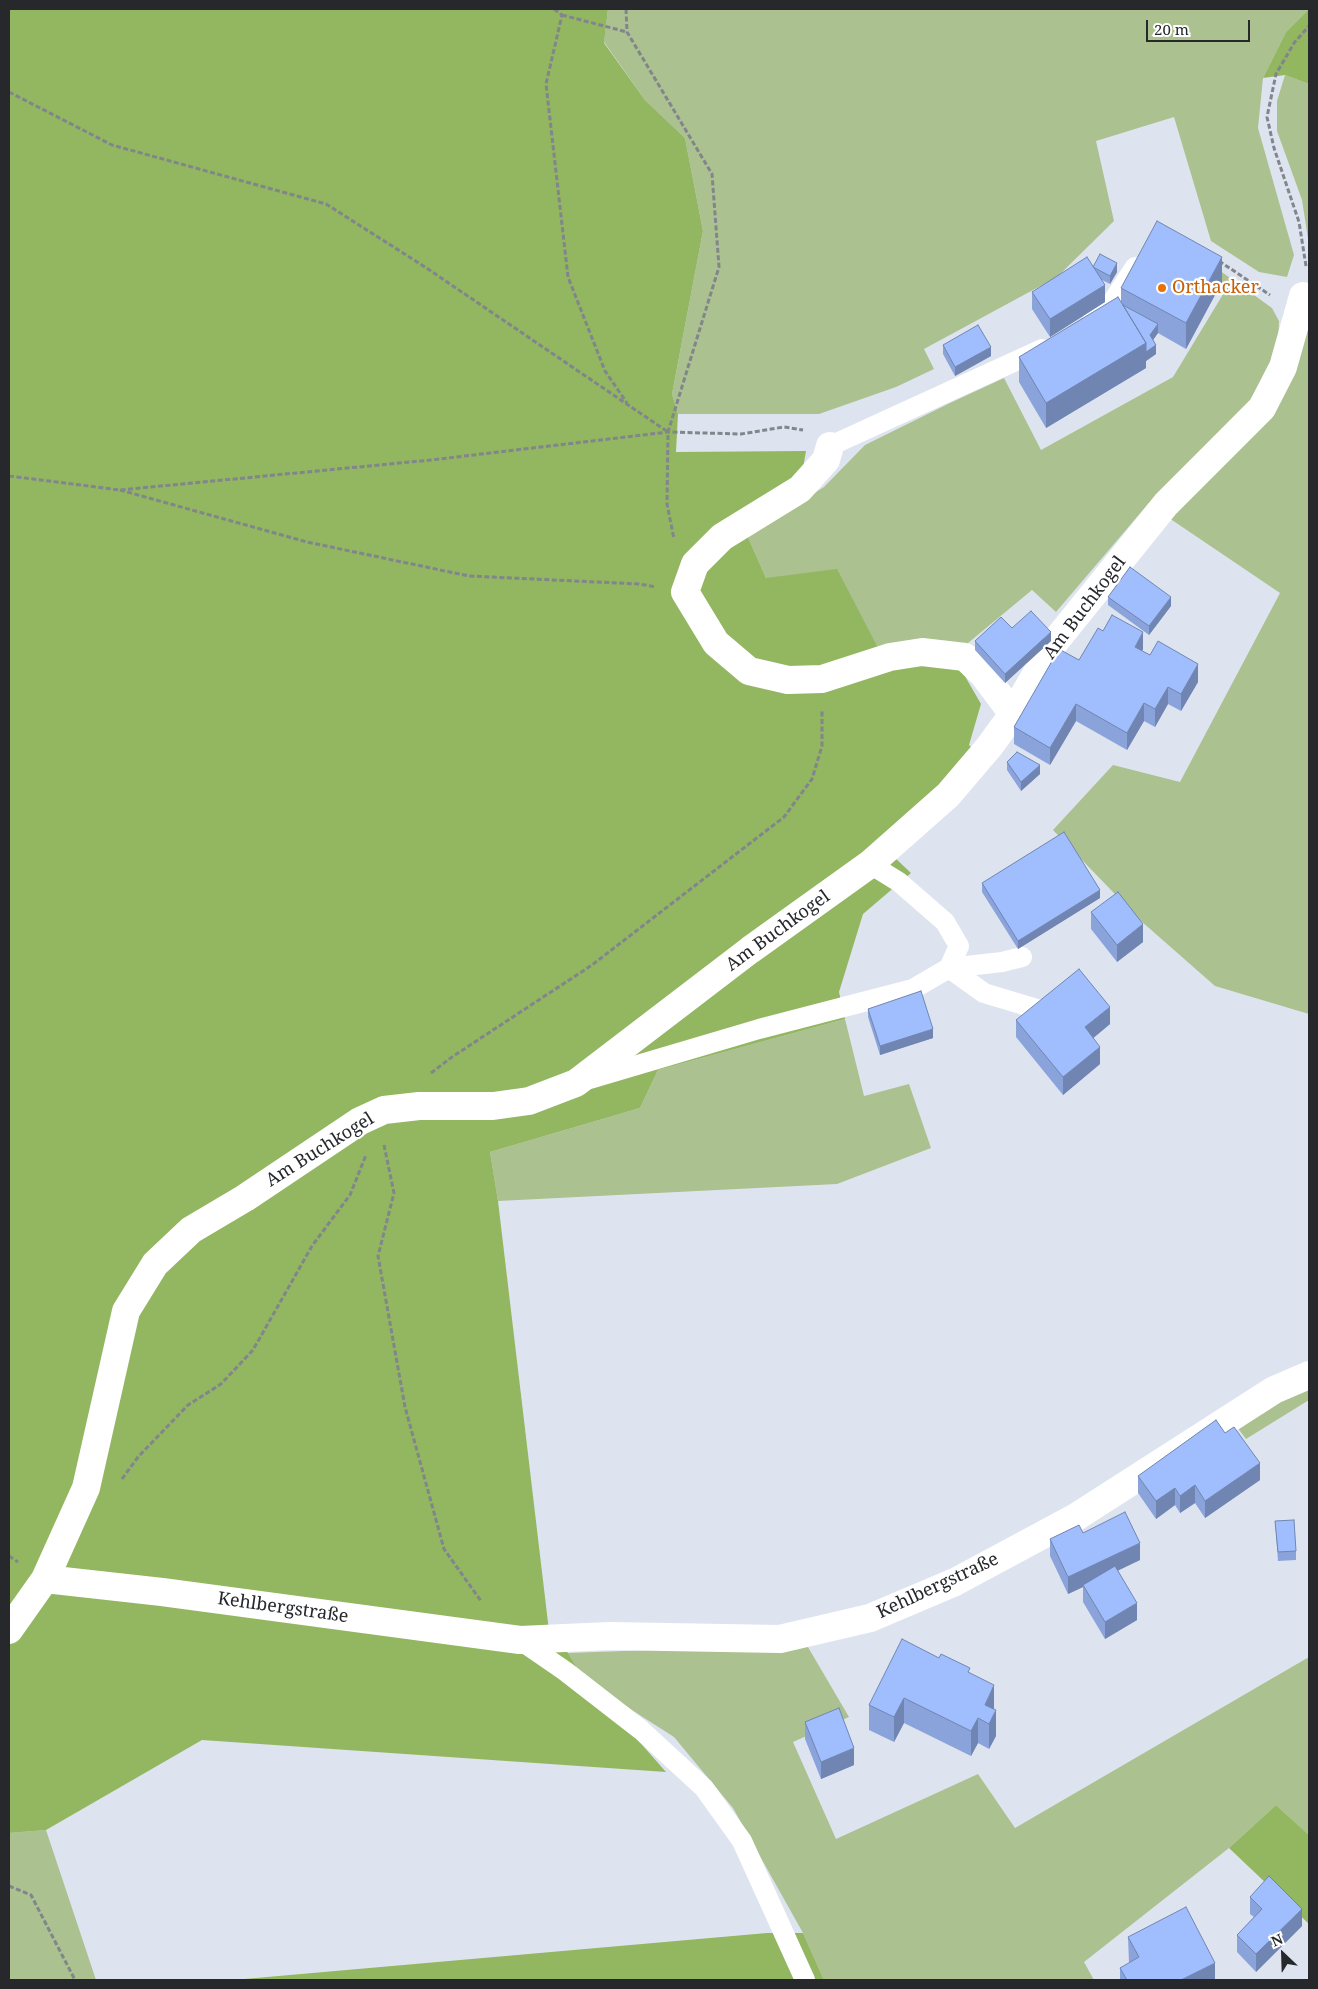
<!DOCTYPE html>
<html>
<head>
<meta charset="utf-8">
<style>
  body { margin:0 }
  #map { position:relative; width:1318px; height:1989px; overflow:hidden; background:#dee4ef; font-family:"Noto Serif",serif }
  canvas { display:block }
  .frame { position:absolute; inset:0; border:10px solid #26282c; pointer-events:none }
  .north { position:absolute; left:1258px; top:1929px; width:50px; height:50px; -webkit-text-stroke:4px #fff; paint-order:stroke; rotate:336deg; font-size:14px; font-weight:700; line-height:20px; text-align:center; color:#26282c }
  .north::after { content:''; display:block; margin:auto; width:18px; height:22px; background:#26282c; clip-path:polygon(50% 0,100% 100%,50% 72%,0 100%) }
  .scale { position:absolute; left:1146px; top:20px; width:104px; height:22px; box-sizing:border-box; border:2px solid #26282c; border-top:0; padding-left:6px; font-size:15px; line-height:18px; white-space:nowrap; color:#26282c; -webkit-text-stroke:4px #fff; paint-order:stroke }
</style>
</head>
<body>
<div id="map">
<canvas width="1318" height="1989"></canvas>
<div class="frame"></div>
<div class="north">N</div>
<div class="scale">20 m</div>
</div>
<script>
const ctx = document.querySelector('canvas').getContext('2d');
ctx.lineJoin = 'round';
function fill(path, color) { ctx.fillStyle = color; ctx.fill(path, 'evenodd'); }
const poly = rows => new Path2D(rows.map(r => 'M' + r).join(''));
function stroke(path, color, width, dash) { ctx.strokeStyle = color; ctx.lineWidth = width; ctx.lineCap = dash ? 'butt' : 'round'; ctx.setLineDash(dash || []); ctx.stroke(path); }
function drawText(font, color, halo, rows, align = 'center') {
  ctx.font = font + ' "Noto Serif",serif'; ctx.lineWidth = 4.5; ctx.setLineDash([]); ctx.textBaseline = 'middle'; ctx.strokeStyle = halo; ctx.fillStyle = color; for (const [text, x, y, turn = 0] of rows) {
    ctx.save(); ctx.translate(x, y); ctx.rotate((+turn || 0) * Math.PI / 180); ctx.textAlign = isNaN(turn) ? turn : align; if (halo) ctx.strokeText(text, 0, 0); ctx.fillText(text, 0, 0); ctx.restore();
  }
}
const green = poly([
  [608,9,1309,9,1286,32,1263,78,1258,128,1294,255,1287,277,1259,272,1211,241,1174,117,1096,141,1114,221,1057,277,924,349,934,369,896,387,819,414,678,414,672,394,703,231,685,138,645,100,604,42],
  [1285,75,1309,84,1309,245,1302,200,1277,131,1277,101],
  [1219,270,1272,308,1279,321,1278,351,1250,400,1148,504,1056,612,1032,590,968,643,929,639,878,648,766,578,747,535,824,487,865,445,950,403,1004,378,1041,450,1173,377,1225,291],
  [1309,282,1309,1014,1215,986,1141,921,1053,830,1113,765,1180,782,1280,593,1169,518,1300,351],
  [845,1019,864,1096,909,1084,931,1148,837,1184,498,1201,490,1152,640,1108,658,1070],
  [1309,1381,1309,1400,1246,1439,1234,1423],
  [805,1642,849,1717,793,1742,836,1839,978,1774,1015,1828,1309,1657,1309,1835,1276,1805,1229,1848,1084,1962,1094,1980,824,1980,803,1933,733,1808,674,1737,585,1680,568,1653,737,1647],
  [46,1830,96,1980,9,1980,9,1833]
]);
const forest = poly([
  [9,9,608,9,604,43,645,100,685,138,703,231,672,394,678,414,676,452,806,451,802,474,747,535,766,578,837,569,878,648,929,639,968,643,962,671,981,704,969,745,991,766,893,856,911,873,863,914,839,992,845,1019,658,1070,640,1108,490,1152,498,1201,549,1631,568,1653,585,1680,666,1772,202,1740,46,1830,9,1833],
  [1309,9,1309,84,1285,75,1263,78,1286,32],
  [1276,1805,1309,1835,1309,1924,1229,1848],
  [767,1933,803,1933,824,1980,233,1980]
]);
const path = poly([
  [554,9,562,15,546,84,568,277,605,371,627,403],
  [626,9,627,32,712,174,719,267,668,432,667,504,674,539],
  [562,15,627,32],
  [9,92,112,145,326,204,425,267,668,432],
  [1219,261,1270,295],
  [1306,266,1299,222,1274,148,1267,117,1276,74,1294,43,1309,26],
  [9,476,120,490,431,460,668,432,741,434,784,427,803,430],
  [120,490,307,542,469,576,639,584,656,587],
  [431,1073,452,1057,592,965,784,817,812,779,822,746,822,710],
  [384,1145,394,1193,378,1256,405,1407,444,1549,481,1601],
  [122,1479,138,1457,188,1405,221,1384,253,1350,312,1246,350,1195,366,1155],
  [9,1556,18,1562],
  [9,1886,31,1895,75,1980]
]);
const service = poly([
  [1093,319,1107,310,1135,267],
  [830,446,1042,349],
  [1022,957,1002,962,949,968,984,993,1047,1012],
  [590,1079,759,1029,913,989,949,968,959,946,945,922,899,882,870,864],
  [520,1640,565,1671,641,1730,704,1788,742,1841,805,1980]
]);
const minor = poly([
  [830,446,826,460,800,489,722,537,695,564,685,592,716,643,749,671,788,680,822,679,890,657,922,652,965,657,983,674,1013,714],
  [45,1579,162,1592,520,1640,609,1636,780,1639,870,1618,955,1582,1076,1517,1274,1390,1309,1375],
  [9,1630,45,1579,86,1488,126,1311,155,1264,191,1230,245,1198,360,1121,384,1110,419,1106,493,1106,529,1101,576,1083,750,950,870,864,948,795,989,747,1013,714,1054,643,1166,504,1262,408,1283,367,1303,296]
]);
const wall = poly([
  [1093,267,1117,272,1110,284,1102,280,1105,302,1050,337,1032,309,1032,292],
  [1222,282,1186,349,1158,333,1153,340,1156,354,1146,361,1146,368,1046,428,1019,382,1019,357,1121,302,1121,288],
  [943,345,991,356,955,376,943,354],
  [1108,597,1171,606,1149,635,1108,605],
  [1012,628,1051,641,1005,683,975,650,975,641],
  [1143,649,1142,651,1198,682,1181,711,1168,704,1155,727,1144,721,1127,750,1076,721,1050,765,1014,744,1014,727,1079,660],
  [1007,762,1040,774,1021,791,1007,770],
  [982,883,1100,898,1018,949,982,892],
  [1091,912,1143,942,1117,962,1091,929],
  [868,1009,933,1038,880,1055,868,1017],
  [1016,1020,1110,1024,1093,1038,1100,1064,1063,1095,1016,1037],
  [1138,1476,1260,1480,1205,1518,1195,1503,1180,1513,1175,1505,1156,1519,1138,1493],
  [1275,1521,1296,1551,1296,1560,1278,1561],
  [1083,1533,1140,1560,1118,1570,1137,1620,1105,1639,1083,1602,1083,1587,1068,1594,1050,1556,1050,1539],
  [970,1673,994,1710,996,1736,989,1749,978,1743,971,1756,904,1723,894,1742,869,1730,869,1705],
  [805,1722,854,1765,821,1779,805,1739],
  [1250,1897,1302,1926,1256,1972,1237,1952,1237,1935,1254,1917,1250,1914],
  [1128,1937,1215,1980,1120,1980,1120,1968,1129,1963]
]);
const shadedWall = poly([
  [1222,257,1222,282,1186,349,1186,323],
  [1117,263,1117,272,1110,284,1110,276],
  [1105,285,1105,302,1050,337,1050,319],
  [1158,324,1158,333,1150,344,1150,335],
  [1146,343,1156,345,1156,354,1146,361,1146,368,1046,428,1046,403],
  [991,347,991,356,955,376,955,367],
  [1171,597,1171,606,1149,635,1149,626],
  [1051,632,1051,641,1005,683,1005,674],
  [1143,632,1143,649,1135,664,1135,647],
  [1198,664,1198,682,1181,711,1181,694],
  [1168,687,1168,704,1155,727,1155,709],
  [1144,703,1144,721,1127,750,1127,733],
  [1076,704,1076,721,1050,765,1050,748],
  [1040,765,1040,774,1021,791,1021,782],
  [1100,890,1100,898,1018,949,1018,941],
  [1143,924,1143,942,1117,962,1117,945],
  [1110,1007,1110,1024,1085,1045,1085,1027],
  [933,1029,933,1038,880,1055,880,1046],
  [1100,1047,1100,1064,1063,1095,1063,1077],
  [1260,1463,1260,1480,1205,1518,1205,1501],
  [1195,1485,1195,1503,1180,1513,1180,1496],
  [1175,1488,1175,1505,1156,1519,1156,1501],
  [1140,1543,1140,1560,1084,1587,1083,1585,1083,1587,1068,1594,1068,1577],
  [1137,1603,1137,1620,1105,1639,1105,1622],
  [994,1685,994,1710,985,1705],
  [904,1698,904,1723,894,1742,894,1717],
  [996,1710,996,1736,989,1749,989,1724],
  [978,1718,978,1743,971,1756,971,1731],
  [854,1748,854,1765,821,1779,821,1762],
  [1302,1909,1302,1926,1256,1972,1256,1954],
  [1215,1963,1215,1980,1181,1980]
]);
const building = poly([
  [1157,221,1222,257,1186,323,1121,288,1157,221],
  [1100,254,1117,263,1110,276,1093,267,1100,254],
  [1087,257,1105,285,1050,319,1032,292,1087,257],
  [1118,297,1146,343,1046,403,1019,357,1118,297],
  [1123,305,1158,324,1150,335,1156,345,1146,352,1146,343,1123,305],
  [978,325,991,347,955,367,943,345,978,325],
  [1130,567,1171,597,1149,626,1108,597,1130,567],
  [1031,611,1051,632,1005,674,975,641,1001,617,1012,628,1031,611],
  [1112,615,1143,632,1135,647,1150,655,1158,641,1198,664,1181,694,1168,687,1155,709,1144,703,1127,733,1076,704,1050,748,1014,727,1059,649,1079,660,1098,628,1103,631,1112,615],
  [1017,752,1040,765,1021,782,1007,762,1017,752],
  [1064,832,1100,890,1018,941,982,883,1064,832],
  [1118,892,1143,924,1117,945,1091,912,1118,892],
  [1079,969,1110,1007,1085,1027,1100,1047,1063,1077,1016,1020,1079,969],
  [921,991,933,1029,880,1046,868,1009,921,991],
  [1216,1420,1225,1433,1234,1427,1260,1463,1205,1501,1195,1485,1180,1496,1175,1488,1156,1501,1138,1476,1216,1420],
  [1125,1512,1140,1543,1068,1577,1050,1539,1079,1525,1083,1533,1125,1512],
  [1294,1520,1296,1551,1278,1552,1275,1521,1294,1520],
  [1115,1566,1137,1603,1105,1622,1083,1585,1115,1566],
  [902,1639,939,1658,941,1654,970,1668,968,1672,994,1685,985,1705,996,1710,989,1724,978,1718,971,1731,904,1698,894,1717,869,1705,902,1639],
  [839,1708,854,1748,821,1762,805,1722,839,1708],
  [1269,1876,1302,1909,1256,1954,1237,1935,1262,1909,1250,1897,1269,1876],
  [1186,1907,1215,1963,1181,1980,1127,1980,1120,1968,1139,1957,1128,1937,1186,1907]
]);
const markers = [
  [1162,288,5,"#e8710a"]
];
const foodNames = [
  ["Orthacker",1172,288]
];
const streetNames = [
  ["Am Buchkogel",1085,608,-53],
  ["Am Buchkogel",778,931,-36],
  ["Am Buchkogel",320,1150,-32],
  ["Kehlbergstraße",938,1586,-25],
  ["Kehlbergstraße",283,1608,8]
];
fill(green, '#abc18f');
fill(forest, '#93b661');
stroke(path, '#81858c', 3, [5, 2.5]);
stroke(service, '#fff', 20);
stroke(minor, '#fff', 28);
fill(wall, '#8aa3da');
fill(shadedWall, '#7085b1');
fill(building, '#a0befd');
stroke(building, '#7085b1', 1);
for (const [x, y, r, color] of markers) { const dot = new Path2D(); dot.arc(x, y, r, 0, 2 * Math.PI); ctx.fillStyle = color; ctx.fill(dot); stroke(dot, '#fff', 2); }
drawText('18px', '#c56008', '#fff', foodNames, 'left');
drawText('18px', '#26282c', '#fff', streetNames);
</script>
</body>
</html>
